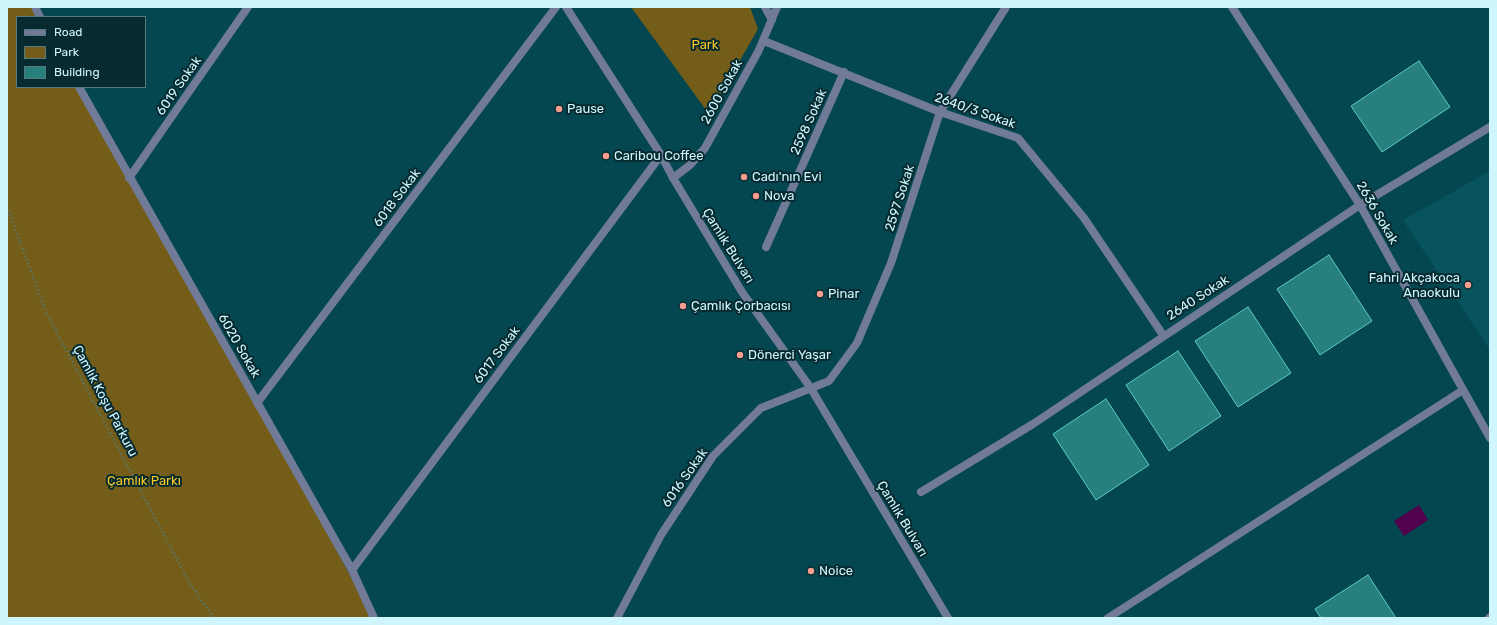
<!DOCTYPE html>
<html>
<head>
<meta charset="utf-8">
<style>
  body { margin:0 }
  #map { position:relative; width:1497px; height:625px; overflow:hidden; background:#044750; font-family:Rubik,sans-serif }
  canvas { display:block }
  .frame { position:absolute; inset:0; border:8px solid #cff6fd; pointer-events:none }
  .legend { position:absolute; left:16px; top:16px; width:130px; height:72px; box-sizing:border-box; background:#062a30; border:1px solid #567c82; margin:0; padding:5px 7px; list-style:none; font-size:12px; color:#cff6fd }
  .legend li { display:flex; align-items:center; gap:8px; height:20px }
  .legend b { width:20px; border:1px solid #567c82 }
</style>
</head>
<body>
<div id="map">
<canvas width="1497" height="625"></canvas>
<div class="frame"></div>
<ul class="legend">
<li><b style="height:5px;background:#717b97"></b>Road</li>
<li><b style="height:11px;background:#745d18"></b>Park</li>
<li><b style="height:11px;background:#27807b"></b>Building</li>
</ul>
</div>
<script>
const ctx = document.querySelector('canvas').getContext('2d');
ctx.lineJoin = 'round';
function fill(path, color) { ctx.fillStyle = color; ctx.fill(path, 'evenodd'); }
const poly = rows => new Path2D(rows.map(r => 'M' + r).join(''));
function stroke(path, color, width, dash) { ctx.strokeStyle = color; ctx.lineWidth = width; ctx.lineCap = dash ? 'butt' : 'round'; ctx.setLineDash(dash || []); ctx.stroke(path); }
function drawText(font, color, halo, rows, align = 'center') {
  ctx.font = font + ' Rubik,sans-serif'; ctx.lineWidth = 4; ctx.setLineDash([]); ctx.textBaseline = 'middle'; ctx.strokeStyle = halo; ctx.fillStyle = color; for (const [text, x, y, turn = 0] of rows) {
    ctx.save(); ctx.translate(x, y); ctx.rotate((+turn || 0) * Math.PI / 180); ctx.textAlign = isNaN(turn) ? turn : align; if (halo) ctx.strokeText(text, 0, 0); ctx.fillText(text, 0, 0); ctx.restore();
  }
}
const built = poly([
  [1490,171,1490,350,1403,220]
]);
const green = poly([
  [7,7,35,7,40,17,17,17,17,87,79,87,257,403,373,618,7,618],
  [631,7,750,7,758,29,709,114]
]);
const water = poly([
  [1419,505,1428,520,1404,536,1394,521]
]);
const building = poly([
  [1419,61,1450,107,1382,152,1351,106,1419,61],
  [1329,255,1372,321,1320,355,1277,289,1329,255],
  [1248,307,1291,373,1238,407,1195,341,1248,307],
  [1178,351,1221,416,1169,451,1126,385,1178,351],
  [1106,399,1149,465,1096,500,1053,434,1106,399],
  [1368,575,1396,618,1321,618,1315,609,1368,575]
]);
const path = poly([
  [7,207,46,312,190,584,214,618]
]);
const minor = poly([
  [35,7,40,17],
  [765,7,772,20],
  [1232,7,1360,205,1490,438],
  [764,41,940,112,1018,138,1084,218,1163,335],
  [79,87,352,570,374,618],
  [129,178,248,7],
  [673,178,690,165,705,148,759,50,777,7],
  [766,247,844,72],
  [257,403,556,7],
  [921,492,1033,424,1360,205,1490,127],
  [352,570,661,155],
  [617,618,661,535,713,456,761,408,829,381,857,343,891,263,940,112,1006,7],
  [1108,618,1463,390]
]);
const tertiary = poly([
  [566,7,661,155,673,178,742,292,810,387,948,618],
  [1489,618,1490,617]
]);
const markers = [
  [559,109,4,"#f59d8e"],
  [606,156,4,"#f59d8e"],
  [744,177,4,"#f59d8e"],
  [756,196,4,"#f59d8e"],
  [1468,285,4,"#f59d8e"],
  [820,294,4,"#f59d8e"],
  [683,306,4,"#f59d8e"],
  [740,355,4,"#f59d8e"],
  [811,571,4,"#f59d8e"]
];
const parkNames = [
  ["Park",705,45],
  ["Çamlık Parkı",144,481]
];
const streetNames = [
  ["6019 Sokak",179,86,-55],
  ["2600 Sokak",722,92,-61],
  ["2640/3 Sokak",975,111,19],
  ["2598 Sokak",809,122,-66],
  ["6018 Sokak",397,198,-53],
  ["2597 Sokak",900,198,-72],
  ["2636 Sokak",1377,213,60],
  ["Çamlık Bulvarı",728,246,58],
  ["2640 Sokak",1198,298,-33],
  ["6020 Sokak",239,346,60],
  ["6017 Sokak",497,355,-53],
  ["Çamlık Koşu Parkuru",105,401,62],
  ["6016 Sokak",685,478,-55],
  ["Çamlık Bulvarı",902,519,59]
];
const poiNames = [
  ["Pause",567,109],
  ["Caribou Coffee",614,156],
  ["Cadı'nın Evi",752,177],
  ["Nova",764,196],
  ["Fahri Akçakoca",1460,278,"right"],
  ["Anaokulu",1460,293,"right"],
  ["Pinar",828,294],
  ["Çamlık Çorbacısı",691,306],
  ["Dönerci Yaşar",748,355],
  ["Noice",819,571]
];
fill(built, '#08545e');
fill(green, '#745d18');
fill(water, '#51014e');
fill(building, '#27807b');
stroke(building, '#5ccbc5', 1);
stroke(path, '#4a838c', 2.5, [1, 3]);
stroke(minor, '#717b97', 8);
stroke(tertiary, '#717b97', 8);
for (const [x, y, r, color] of markers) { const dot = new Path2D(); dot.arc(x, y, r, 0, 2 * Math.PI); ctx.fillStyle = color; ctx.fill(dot); stroke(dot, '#062a30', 1.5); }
drawText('13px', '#f8c826', '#062a30', parkNames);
drawText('13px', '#cff6fd', '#062a30', streetNames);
drawText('13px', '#cff6fd', '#062a30', poiNames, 'left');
</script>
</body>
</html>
